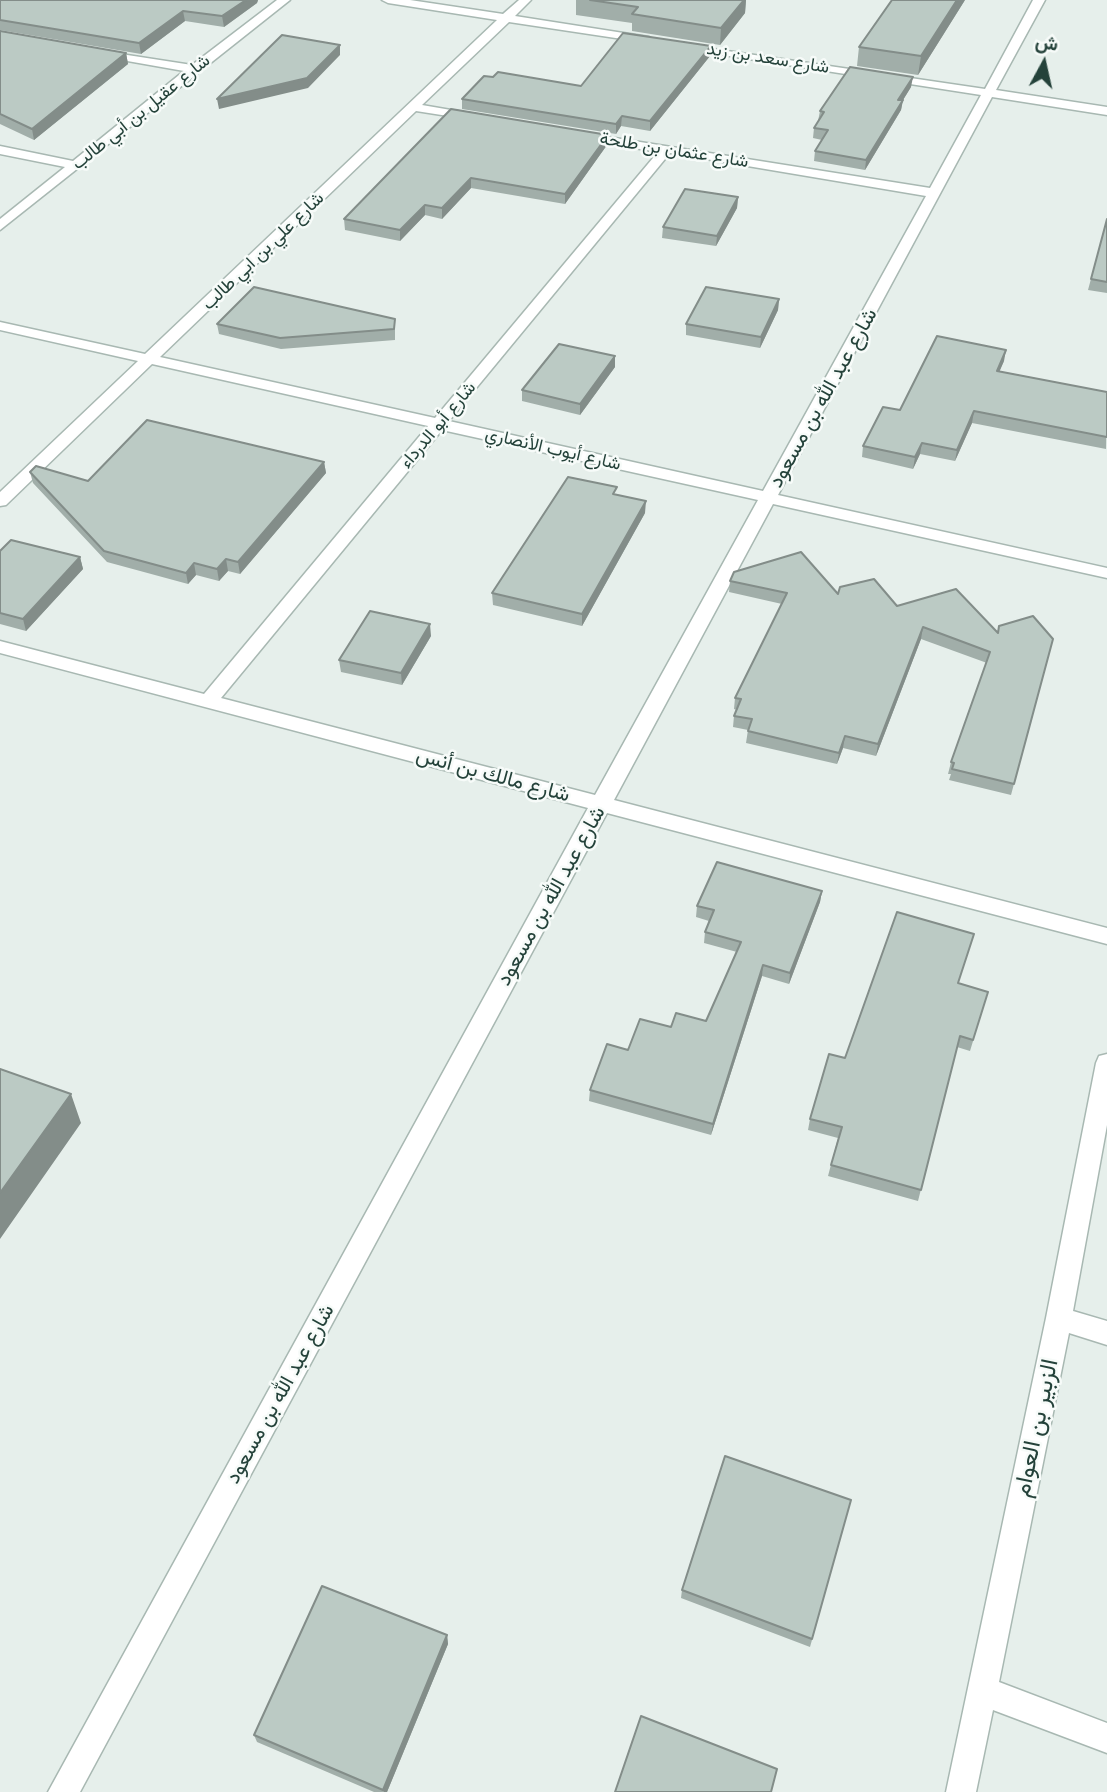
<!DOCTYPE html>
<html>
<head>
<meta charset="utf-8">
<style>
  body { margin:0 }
  #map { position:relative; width:1107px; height:1792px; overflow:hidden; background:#e6efeb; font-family:Raleway,Vazirmatn,sans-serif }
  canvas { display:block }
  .north { position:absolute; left:1009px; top:28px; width:70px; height:70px; -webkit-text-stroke:5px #f7fbf9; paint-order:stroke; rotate:8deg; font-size:19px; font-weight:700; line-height:28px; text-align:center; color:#24423a }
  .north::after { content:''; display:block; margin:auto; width:24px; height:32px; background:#24423a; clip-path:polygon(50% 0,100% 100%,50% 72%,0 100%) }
</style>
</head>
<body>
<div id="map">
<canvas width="1107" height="1792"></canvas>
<div class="north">ش</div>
</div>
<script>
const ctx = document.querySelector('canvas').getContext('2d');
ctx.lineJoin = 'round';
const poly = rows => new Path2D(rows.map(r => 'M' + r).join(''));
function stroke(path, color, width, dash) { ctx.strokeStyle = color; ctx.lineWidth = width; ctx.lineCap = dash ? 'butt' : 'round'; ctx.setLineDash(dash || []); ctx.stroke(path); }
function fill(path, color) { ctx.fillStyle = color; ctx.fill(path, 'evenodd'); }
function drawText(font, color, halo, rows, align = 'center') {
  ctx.font = font + ' Raleway,Vazirmatn,sans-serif'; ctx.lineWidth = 5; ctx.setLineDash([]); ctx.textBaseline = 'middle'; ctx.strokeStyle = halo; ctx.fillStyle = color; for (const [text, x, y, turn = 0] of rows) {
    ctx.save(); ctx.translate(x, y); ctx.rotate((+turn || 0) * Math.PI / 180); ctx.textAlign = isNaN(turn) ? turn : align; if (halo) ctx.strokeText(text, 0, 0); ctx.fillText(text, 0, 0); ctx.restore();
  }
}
const street = poly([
  [277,0,290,0,0,230,0,219,65,167,0,154,0,146,73,161,184,71,99,56,95,54,95,50,192,65,277,0],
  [382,0,410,0,503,14,519,0,531,0,515,16,649,37,655,40,649,43,509,22,422,105,480,115,480,121,416,111,160,357,435,418,658,152,581,139,575,135,577,132,930,188,981,95,684,49,678,46,680,44,985,89,1033,0,1045,0,996,90,1107,107,1107,115,992,97,778,495,1107,568,1107,578,773,504,614,800,1107,928,1107,944,607,813,80,1792,48,1792,588,808,0,653,0,641,204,694,428,426,152,364,6,505,0,506,0,492,138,361,0,330,0,322,145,354,497,20,388,3,382,0],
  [670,153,926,196,763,491,449,421,670,153],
  [442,430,758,500,595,795,221,698,442,430],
  [1107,1054,1107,1125,1073,1311,1107,1321,1107,1345,1069,1333,999,1682,1107,1723,1107,1753,993,1710,976,1792,946,1792,1046,1318,1096,1063,1099,1056,1107,1054]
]);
const wall = poly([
  [0,0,258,0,257,3,224,27,185,21,141,54,0,30],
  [576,0,746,0,745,13,720,45,632,31,632,23,576,15],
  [965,0,918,75,857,66,859,47],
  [0,31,126,53,128,64,34,140,0,124],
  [711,46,710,56,650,131,621,126,616,134,462,109,462,99,493,77,581,86],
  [911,87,903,100,901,110,865,170,814,161,815,151,822,140,813,138,814,128,818,121,820,111],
  [451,109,608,135,607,145,565,204,471,188,442,219,425,215,400,241,345,230,344,219],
  [738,197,737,208,716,246,662,238,663,227],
  [1107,219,1107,293,1088,290],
  [779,299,778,310,760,348,686,335,686,324],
  [395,319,395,340,281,349,219,334,217,324],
  [615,356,615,367,580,415,522,401,522,390],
  [1004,361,999,371,1107,392,1106,449,972,423,955,461,920,454,913,469,862,457,863,446,900,410],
  [324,462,326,473,240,574,228,571,219,581,196,575,188,584,107,562,33,483,30,472,88,481],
  [645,513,582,626,493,605,492,593],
  [0,551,80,557,83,569,26,631,0,624],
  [730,581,838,594,897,606,998,633,1053,639,1011,795,949,780,951,774,948,774,951,762,987,663,921,639,876,756,843,748,837,764,746,743,748,730,733,727,734,716,737,710,734,709,735,698,782,604,729,592],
  [431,636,402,685,341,672,339,660],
  [822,891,820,902,789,984,762,976,711,1135,589,1101,590,1090,628,1050,671,1027,706,1021,737,952,704,943,705,932,709,921,696,917,697,906],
  [959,983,988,992,970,1051,957,1047,918,1201,828,1176,838,1138,808,1130,810,1119,845,1058],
  [851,1500,810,1647,681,1598,682,1590],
  [447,1635,448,1644,387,1792,374,1792,257,1742,254,1735]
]);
const shadedWall = poly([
  [246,0,258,0,257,3,224,27,222,16],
  [744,0,746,0,745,13,720,45,721,28],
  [957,0,965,0,918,75,921,56],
  [183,11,185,21,141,54,139,43],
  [340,45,340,55,308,88,219,109,217,99],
  [711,46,710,56,650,131,650,121],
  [126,53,128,64,34,140,32,129],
  [913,77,911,87,903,100,901,110,865,170,866,160,898,100],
  [622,116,621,126,616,134,616,124],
  [608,135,607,145,565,204,565,194],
  [471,178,471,188,442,219,442,208],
  [738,197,737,208,716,246,717,236],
  [425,205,425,215,400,241,400,230],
  [779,299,778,310,760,348,761,337],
  [1006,350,1004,361,995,382,997,371],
  [615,356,615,367,580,415,580,404],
  [974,411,972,423,955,461,957,450],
  [922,443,920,454,913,469,915,457],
  [324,462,326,473,240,574,238,562],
  [646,501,645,513,582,626,582,614],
  [80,557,83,569,26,631,23,619],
  [226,559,228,571,219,581,217,569],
  [194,563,196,575,188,584,186,573],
  [430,624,431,636,402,685,401,673],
  [923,627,921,639,876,756,878,744],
  [845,736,843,748,837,764,839,753],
  [822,891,820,902,789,984,790,973],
  [763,965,762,976,711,1135,713,1124],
  [71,1094,81,1123,0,1239,0,1193],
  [447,1635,448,1644,387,1792,384,1792,383,1790]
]);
const building = poly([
  [0,0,246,0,222,16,183,11,139,43,0,20,0,0],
  [590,0,744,0,721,28,632,14,638,7,590,0],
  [892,0,957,0,921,56,859,47,892,0],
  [0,31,126,53,32,129,0,114,0,31],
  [623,33,711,46,650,121,622,116,616,124,462,99,484,76,493,77,498,72,581,86,623,33],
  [282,35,340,45,307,78,217,99,282,35],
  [850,67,913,77,898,100,903,100,866,160,815,151,828,130,814,128,824,112,820,111,850,67],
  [451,109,608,135,565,194,471,178,442,208,425,205,400,230,344,219,451,109],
  [685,189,738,197,717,236,663,227,685,189],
  [1107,219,1107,282,1091,279,1107,219],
  [254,287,395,319,394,329,280,338,217,324,254,287],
  [706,287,779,299,761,337,686,324,706,287],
  [937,336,1006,350,997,371,1107,392,1107,437,974,411,957,450,922,443,915,457,863,446,883,407,900,410,937,336],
  [559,344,615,356,580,404,522,390,559,344],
  [147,420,324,462,238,562,226,559,217,569,194,563,186,573,104,551,30,472,36,466,88,481,147,420],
  [568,477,617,487,613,494,646,501,582,614,492,593,568,477],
  [11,540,80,557,23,619,0,613,0,551,11,540],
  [801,552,838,594,840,587,874,579,897,606,956,589,998,633,999,626,1033,616,1053,639,1014,784,952,769,954,763,951,762,990,652,923,627,878,744,845,736,839,753,748,731,752,719,734,716,741,699,735,698,787,593,730,581,734,572,801,552],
  [370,611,430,624,401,673,339,660,370,611],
  [717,862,822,891,790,973,763,965,713,1124,590,1090,607,1044,628,1050,640,1019,671,1027,676,1013,706,1021,741,942,705,932,714,910,697,906,717,862],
  [897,912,974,934,958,983,988,992,973,1040,960,1036,921,1190,831,1165,842,1127,810,1119,829,1054,845,1058,897,912],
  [0,1069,71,1094,0,1193,0,1069],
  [725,1456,851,1500,812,1639,682,1590,725,1456],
  [322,1586,447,1635,383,1790,254,1735,322,1586],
  [641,1716,777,1769,771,1792,615,1792,641,1716]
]);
const farStreetnames = [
  ["شارع سعد بن زيد",768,58,9],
  ["شارع عقيل بن أبي طالب",141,112,-39],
  ["شارع عثمان بن طلحة",674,150,9],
  ["شارع علي بن ابي طالب",263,251,-44],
  ["شارع أبو الدرداء",438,425,-50],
  ["شارع أيوب الأنصاري",553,449,13]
];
const streetNames = [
  ["شارع عبد الله بن مسعود",823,398,-61],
  ["شارع مالك بن أنس",493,775,15],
  ["شارع عبد الله بن مسعود",551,896,-61],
  ["شارع عبد الله بن مسعود",280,1394,-61]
];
const nearStreetnames = [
  ["الزبير بن العوام",1036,1428,-78]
];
stroke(street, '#a8b8b2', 3);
fill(street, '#fff');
fill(wall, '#a1aea9');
fill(shadedWall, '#838d89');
fill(building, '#bbcac4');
stroke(building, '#838d89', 2);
drawText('18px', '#24423a', '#f7fbf9', farStreetnames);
drawText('21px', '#24423a', '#f7fbf9', streetNames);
drawText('24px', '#24423a', '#f7fbf9', nearStreetnames);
</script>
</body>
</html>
